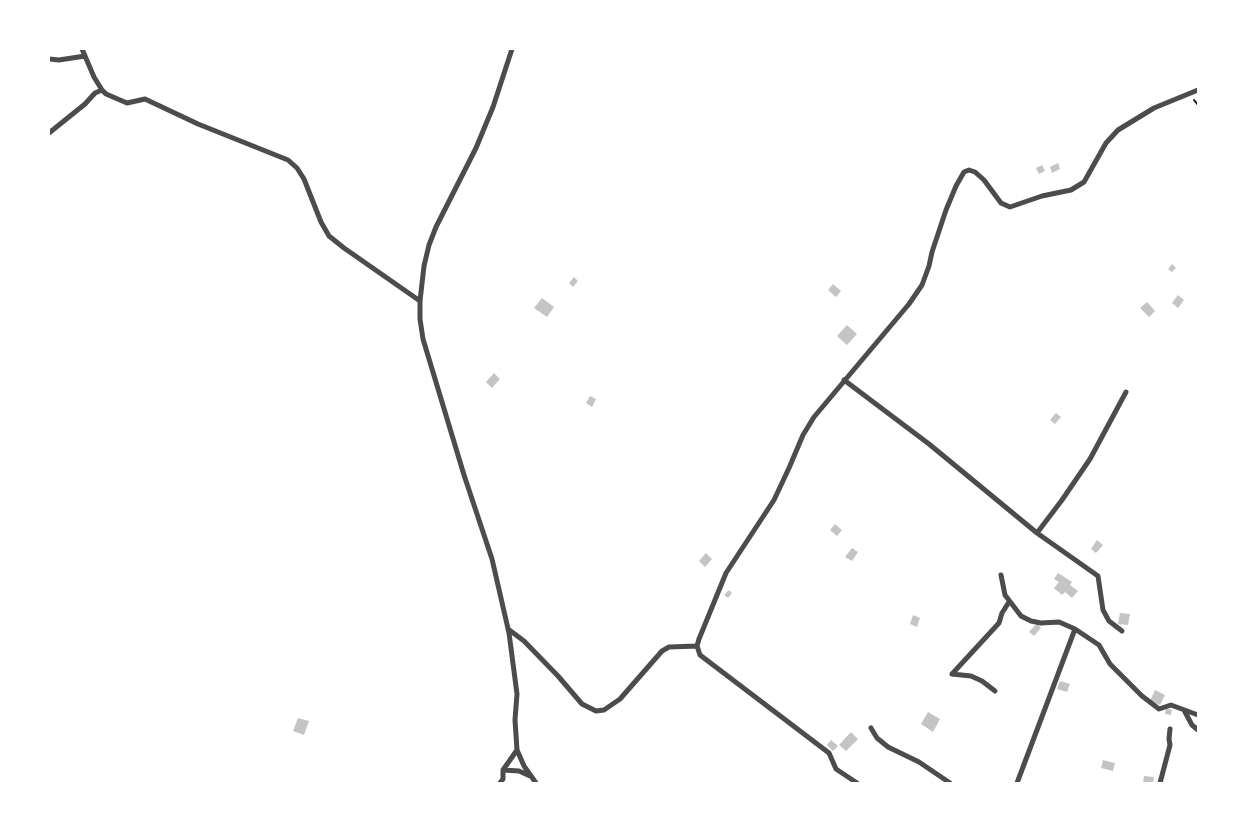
<!DOCTYPE html>
<html>
<head>
<meta charset="utf-8">
<style>
  body { margin:0 }
  #map { position:relative; width:1247px; height:832px; overflow:hidden; background:#fff; font-family:Literata,serif }
  canvas { display:block }
  .frame { position:absolute; inset:0; border:50px solid #fff; pointer-events:none }
</style>
</head>
<body>
<div id="map">
<canvas width="1247" height="832"></canvas>
<div class="frame"></div>
</div>
<script>
const ctx = document.querySelector('canvas').getContext('2d');
ctx.lineJoin = 'round';
function fill(path, color) { ctx.fillStyle = color; ctx.fill(path, 'evenodd'); }
const poly = rows => new Path2D(rows.map(r => 'M' + r).join(''));
function stroke(path, color, width, dash) { ctx.strokeStyle = color; ctx.lineWidth = width; ctx.lineCap = dash ? 'butt' : 'round'; ctx.setLineDash(dash || []); ctx.stroke(path); }
const building = poly([
  [1058,163,1060,169,1052,173,1050,167],
  [1042,165,1045,171,1039,174,1036,168],
  [1172,264,1176,268,1172,272,1168,269],
  [574,277,578,281,573,287,569,283],
  [833,284,841,291,836,297,828,290],
  [1178,295,1184,300,1178,308,1172,303],
  [542,298,554,307,547,317,534,308],
  [1147,302,1155,311,1149,317,1140,308],
  [847,325,857,334,847,345,837,336],
  [494,373,500,379,492,388,486,382],
  [590,396,596,399,592,407,586,403],
  [1056,413,1061,417,1055,424,1050,420],
  [835,524,842,530,837,536,830,530],
  [1097,540,1103,545,1096,553,1091,549],
  [852,548,858,552,852,561,845,557],
  [706,553,712,559,705,567,699,561],
  [1058,573,1072,582,1070,585,1078,591,1072,598,1065,592,1062,595,1054,588,1059,582,1054,579],
  [729,590,732,593,728,598,724,595],
  [1120,613,1130,614,1128,625,1118,624],
  [913,615,920,618,917,627,910,624],
  [1037,623,1041,628,1034,636,1029,632],
  [1060,681,1070,684,1067,692,1057,689],
  [1155,690,1165,695,1160,705,1150,701],
  [1166,708,1172,710,1171,715,1165,714],
  [928,712,940,719,933,732,921,724],
  [298,718,309,721,304,735,293,731],
  [851,732,858,739,846,751,839,745],
  [831,740,838,746,833,751,827,745],
  [1103,760,1115,763,1113,771,1101,768],
  [1144,776,1154,777,1153,783,1143,783]
]);
const path = poly([
  [1194,100,1198,105]
]);
const minor = poly([
  [82,49,94,77,102,90,106,94,127,103,145,99,198,124,288,160,297,168,304,179,321,222,329,236,344,248,420,301],
  [49,59,59,60,85,56],
  [49,133,85,104,95,93,102,90],
  [844,380,929,444,1037,533,1062,500,1090,459,1126,392],
  [1037,533,1098,576,1103,610,1109,621,1122,631],
  [1001,575,1005,595,1021,616,1031,621,1041,623,1059,622,1075,629,1099,645,1110,664,1142,696,1159,709,1171,705,1198,715],
  [508,629,524,641,558,676,582,704,596,711,604,710,620,699,662,651,669,647,697,646],
  [952,674,999,623,1002,613,1009,602],
  [952,674,971,676,982,681,995,691],
  [1185,712,1192,725,1198,730],
  [871,728,877,738,888,747,919,762,950,783],
  [517,750,524,766,536,783],
  [503,770,519,771,530,776],
  [500,783,503,779,503,770,517,750,515,720,517,694,509,633,492,559,464,475,423,339,420,319,420,301,424,266,429,245,436,227,476,148,493,107,512,49],
  [857,783,836,769,829,753,700,655,697,646,699,639,726,573,774,500,789,468,803,435,814,417,909,304,922,285,929,266,932,252,946,210,956,186,964,172,969,170,975,172,984,180,1001,203,1010,207,1042,196,1071,190,1084,182,1106,143,1118,130,1154,108,1198,90],
  [1017,783,1075,629],
  [1160,783,1170,745,1169,739,1170,729]
]);
fill(building, '#c4c4c4');
stroke(path, '#111', 2);
stroke(minor, '#4c4c4c', 5);
</script>
</body>
</html>
